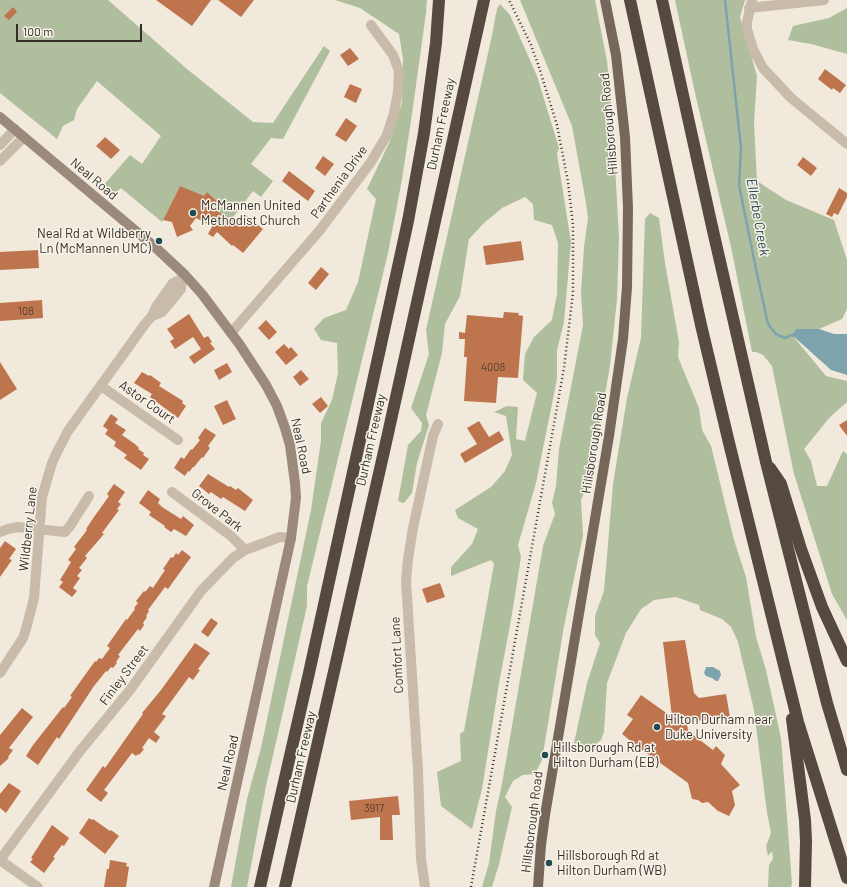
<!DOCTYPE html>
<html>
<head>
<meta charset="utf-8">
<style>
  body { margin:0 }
  #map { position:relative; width:847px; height:887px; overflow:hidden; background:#f0e9dc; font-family:Barlow,sans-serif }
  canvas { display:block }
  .scale { position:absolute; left:16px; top:24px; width:126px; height:18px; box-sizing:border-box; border:2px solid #352e28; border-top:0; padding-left:5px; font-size:12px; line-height:14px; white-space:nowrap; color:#352e28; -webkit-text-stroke:3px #f8f3e9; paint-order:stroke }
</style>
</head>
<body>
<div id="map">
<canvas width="847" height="887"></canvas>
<div class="scale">100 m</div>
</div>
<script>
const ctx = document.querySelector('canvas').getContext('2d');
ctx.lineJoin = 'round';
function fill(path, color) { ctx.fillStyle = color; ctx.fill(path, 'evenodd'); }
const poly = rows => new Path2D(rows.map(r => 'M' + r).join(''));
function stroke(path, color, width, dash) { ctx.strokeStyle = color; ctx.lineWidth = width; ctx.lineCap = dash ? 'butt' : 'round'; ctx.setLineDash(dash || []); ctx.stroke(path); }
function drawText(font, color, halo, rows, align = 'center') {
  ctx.font = font + ' Barlow,sans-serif'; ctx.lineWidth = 3; ctx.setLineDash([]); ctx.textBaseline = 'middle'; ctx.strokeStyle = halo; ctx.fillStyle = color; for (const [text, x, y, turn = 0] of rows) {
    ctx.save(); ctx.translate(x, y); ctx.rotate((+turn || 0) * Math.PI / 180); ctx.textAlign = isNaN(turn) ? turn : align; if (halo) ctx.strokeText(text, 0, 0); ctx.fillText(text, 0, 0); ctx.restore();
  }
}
const green = poly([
  [0,0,108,0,187,69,253,122,273,123,324,46,330,51,283,139,271,138,251,164,273,181,261,197,253,191,231,220,212,208,217,201,208,193,202,198,180,186,162,222,121,188,112,196,102,187,130,155,142,164,161,136,97,81,77,109,74,120,63,126,57,139,0,93],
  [335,0,427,0,426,13,412,114,402,179,388,253,307,586,307,606,266,786,247,887,231,887,247,799,261,748,311,510,321,441,321,423,332,400,338,373,337,343,321,340,314,329,324,318,346,310,358,282,376,199,367,189,390,141,402,103,403,59,399,34,360,8],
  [520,0,595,0,607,61,612,114,619,237,617,299,610,366,600,422,594,461,588,483,581,500,583,536,564,626,542,760,535,774,523,775,513,781,505,797,512,807,499,864,492,887,482,887,489,863,496,811,502,784,543,546,555,514,552,503,556,486,559,449,583,325,581,292,584,247,588,218,586,203,572,126],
  [675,0,745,0,740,17,757,76,754,123,757,181,786,200,834,220,847,260,847,309,842,319,819,329,796,329,792,335,826,376,847,381,847,402,830,417,804,449,811,461,817,486,827,486,843,451,847,454,847,620,832,594,794,474,772,366,763,355,756,352,752,352,731,247,695,93],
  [500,4,510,15,537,76,559,148,557,154,571,242,564,322,557,350,557,379,536,483,518,545,521,557,511,620,499,683,482,789,472,829,441,806,437,772,461,761,460,734,464,731,494,564,491,560,451,576,451,567,472,544,478,529,458,518,455,510,491,487,505,471,512,455,506,416,494,412,507,406,518,407,516,439,525,441,537,393,523,380,525,354,534,337,552,320,557,294,558,243,552,225,534,220,533,204,525,197,502,208,484,223,469,239,460,296,445,324,442,353,426,415,429,425,417,463,412,493,404,503,398,501,408,445,421,431,422,423,411,408,429,354,426,330,491,40,497,9],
  [847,8,847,54,811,44,788,40,793,26,829,18],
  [650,213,659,218,665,263,679,342,678,357,699,408,702,430,711,446,734,540,746,577,756,637,766,670,781,738,792,884,791,887,768,887,769,865,773,859,772,851,768,856,766,846,771,833,767,813,754,710,738,642,731,627,722,619,700,610,699,605,676,597,654,600,641,609,626,633,607,683,604,732,601,740,590,749,574,743,587,683,600,643,595,635,595,616,604,591,613,484,627,398,641,338,645,219]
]);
const water = poly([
  [796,329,819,329,834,334,847,334,847,375,831,370,792,335],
  [706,667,713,667,720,671,721,675,718,681,716,681,712,678,706,676,704,673]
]);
const stream = poly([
  [725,0,741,148,739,185,756,269,768,324,776,334,785,338,792,335,794,336]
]);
const building = poly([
  [156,0,211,0,192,26],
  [218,0,254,0,241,17],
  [13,7,17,12,9,20,4,16],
  [350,48,359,59,348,66,340,55],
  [825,69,846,85,840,93,833,88,832,90,818,79],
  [350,84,362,89,356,103,344,97],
  [346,118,357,126,346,142,335,135],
  [105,137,120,150,111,159,96,146],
  [323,156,334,164,325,176,315,168],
  [803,157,817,168,811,176,797,165],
  [289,171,315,191,308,201,282,181],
  [180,186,204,196,207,192,217,201,212,208,237,223,244,214,263,229,243,253,233,245,232,246,217,232,213,237,208,234,215,221,208,224,196,218,190,226,193,230,177,237,172,222,163,220],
  [839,188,847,193,847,197,838,215,834,213,832,217,826,214],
  [521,241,524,260,486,265,483,246],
  [38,250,39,268,0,270,0,252],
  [321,267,329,274,316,290,308,283],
  [42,300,43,318,0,321,0,303],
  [504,312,519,313,518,315,523,316,518,378,498,377,496,403,464,401,467,357,464,357,465,339,459,339,459,332,465,333,467,315,503,318],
  [189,314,204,338,208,336,212,342,210,343,215,349,194,364,189,357,201,349,193,337,175,349,170,341,174,339,167,329],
  [266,320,277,332,269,340,258,328],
  [284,344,289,349,291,347,298,355,286,365,275,352],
  [0,362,17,389,0,400],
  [227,363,232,372,219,380,214,370],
  [301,370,309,379,300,386,293,377],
  [142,372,149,376,150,375,161,383,159,386,183,401,182,403,186,406,178,418,150,397,152,394,134,383],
  [321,397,328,406,320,413,312,404],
  [227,400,236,419,223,425,214,406],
  [111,414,118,419,115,423,126,430,122,435,135,444,139,448,138,449,144,453,143,455,149,459,141,470,124,458,127,455,114,446,116,442,105,434,108,430,103,426],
  [847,420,847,436,839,425],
  [479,421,489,437,499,431,504,440,465,463,460,454,477,444,467,428],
  [205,428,216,435,208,446,210,448,203,458,202,457,194,467,193,467,189,472,188,471,185,476,174,468,181,457,184,459,191,449,192,450,200,440,198,438],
  [208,474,229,487,230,486,236,490,238,488,253,500,245,511,223,497,221,499,211,492,209,494,199,486],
  [114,484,125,492,118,502,121,504,117,509,119,510,102,533,104,534,85,556,87,558,79,568,82,570,77,576,80,578,73,588,77,591,72,597,59,587,63,582,60,580,71,562,68,560,76,549,74,547,87,530,86,529,94,517,109,496,107,494],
  [148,490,160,499,158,503,162,507,181,519,183,516,194,525,186,536,174,529,171,532,164,527,165,526,149,515,151,512,139,503],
  [5,541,16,549,9,559,12,560,0,577,0,548],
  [182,550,191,557,168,589,165,587,148,610,149,611,146,616,147,617,143,623,144,625,140,631,138,629,118,655,120,656,116,662,117,663,113,668,111,667,107,672,106,671,94,686,63,733,59,739,57,737,38,765,26,756,33,745,63,707,64,708,72,697,70,696,95,661,96,662,99,658,102,659,110,648,107,646,126,619,127,620,135,609,134,608,138,603,136,601,144,591,145,592,150,586,153,588,165,570,163,569,171,557,173,558,176,553,178,555],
  [440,583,445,597,427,603,422,589],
  [211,618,218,623,208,637,201,632],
  [685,640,694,693,699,698,726,694,730,717,687,722,688,731,713,750,716,746,725,755,721,764,740,785,732,791,735,805,729,816,718,811,708,802,702,803,698,800,692,799,688,783,638,747,622,734,633,719,627,715,641,695,672,717,663,642],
  [195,643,210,653,198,669,200,670,193,680,189,677,162,714,166,716,154,732,160,737,156,743,149,738,142,748,144,749,139,755,138,754,136,756,132,753,104,790,108,793,101,802,86,790,103,766,105,768,143,714,142,713,161,690],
  [22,708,33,717,9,748,13,750,8,757,9,758,0,766,0,735],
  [9,783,21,791,6,813,0,808,0,794],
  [398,796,400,815,392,815,393,840,380,840,380,817,351,820,349,801],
  [89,818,92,820,93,819,110,831,111,830,119,836,105,854,79,833],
  [52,825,69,838,64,846,62,845,53,857,55,858,44,873,30,862,33,859,31,858],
  [110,860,127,863,126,866,129,867,126,887,104,887,107,869,109,869]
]);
const street = poly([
  [752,0,747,22,747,29,753,49,763,68,791,98,847,144],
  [749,8,824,0],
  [0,145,15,129],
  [0,161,24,137],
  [152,316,156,307,173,283,182,279,185,276],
  [231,333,320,230,371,162,387,135,394,113,398,92,399,71,393,55,371,25],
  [101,386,178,440],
  [172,492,231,536,245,550],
  [0,532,8,529,18,527,65,532,70,526,89,496],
  [0,673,23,638,26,629,34,598,42,497,52,463,56,454,68,431,145,324,152,316,162,312,181,289,182,279],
  [0,860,80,751,130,690,201,591,233,558,245,550,280,537,291,538],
  [0,860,38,887],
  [425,887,421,859,418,771,406,581,408,559,413,528,433,436,438,424]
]);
const secondary = poly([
  [0,117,155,247,185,275,202,294,240,345,266,385,277,406,285,428,290,445,295,483,296,498,291,538,214,887]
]);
const primary = poly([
  [538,887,541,845,545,815,609,436,623,339,627,287,628,208,625,137,616,55,605,0]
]);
const highway = poly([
  [630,0,701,325,730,447,798,722,847,878],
  [662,0,711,222,766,462,827,703,847,770],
  [770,468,781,484,801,549,822,607,847,661],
  [792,719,805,820,806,841,805,887],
  [260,887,309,673,408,221,424,133,436,43,439,0],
  [285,887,385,447,484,0]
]);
const rail = poly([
  [471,887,564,368,573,293,573,225,568,182,557,125,538,64,531,45,509,0]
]);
const markers = [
  [193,213,4,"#214b54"],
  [159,241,4,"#214b54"],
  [657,727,4,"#214b54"],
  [545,755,4,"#214b54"],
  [549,863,4,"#214b54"]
];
const numberNames = [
  ["108",26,311],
  ["4008",493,367],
  ["3917",374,808]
];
const streetNames = [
  ["Durham Freeway",441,124,-78],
  ["Hillsborough Road",609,124,-95],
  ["Neal Road",94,179,40],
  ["Parthenia Drive",339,182,-54],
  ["Astor Court",147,402,35],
  ["Durham Freeway",371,440,-77],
  ["Hillsborough Road",594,443,-81],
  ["Neal Road",301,446,78],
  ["Grove Park",217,510,38],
  ["Wildberry Lane",28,529,-84],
  ["Comfort Lane",397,655,-93],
  ["Finley Street",124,675,-53],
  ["Durham Freeway",301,757,-77],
  ["Neal Road",228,763,-77],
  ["Hillsborough Road",532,822,-83]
];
const poiNames = [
  ["McMannen United",201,206],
  ["Methodist Church",201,221],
  ["Neal Rd at Wildberry",151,234,"right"],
  ["Ln (McMannen UMC)",151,249,"right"],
  ["Hilton Durham near",665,720],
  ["Duke University",665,735],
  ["Hillsborough Rd at",553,748],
  ["Hilton Durham (EB)",553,763],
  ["Hillsborough Rd at",557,856],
  ["Hilton Durham (WB)",557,871]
];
const waterNames = [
  ["Ellerbe Creek",758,217,80]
];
fill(green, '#afbe9d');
fill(water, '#7da4ac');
stroke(stream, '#7da4ac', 2.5);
fill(building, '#be754d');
stroke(street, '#c8bba9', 10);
stroke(secondary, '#9b8a7b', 10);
stroke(primary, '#76675b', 10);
stroke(highway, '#564940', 12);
stroke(rail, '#352e28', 2.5, [1, 3]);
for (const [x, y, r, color] of markers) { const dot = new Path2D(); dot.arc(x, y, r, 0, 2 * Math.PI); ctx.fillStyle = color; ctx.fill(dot); stroke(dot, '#f8f3e9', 1.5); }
drawText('11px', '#574031', null, numberNames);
drawText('13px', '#352e28', '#f8f3e9', streetNames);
drawText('13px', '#352e28', '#f8f3e9', poiNames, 'left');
drawText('italic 14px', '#214b54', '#f8f3e9', waterNames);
</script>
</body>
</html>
